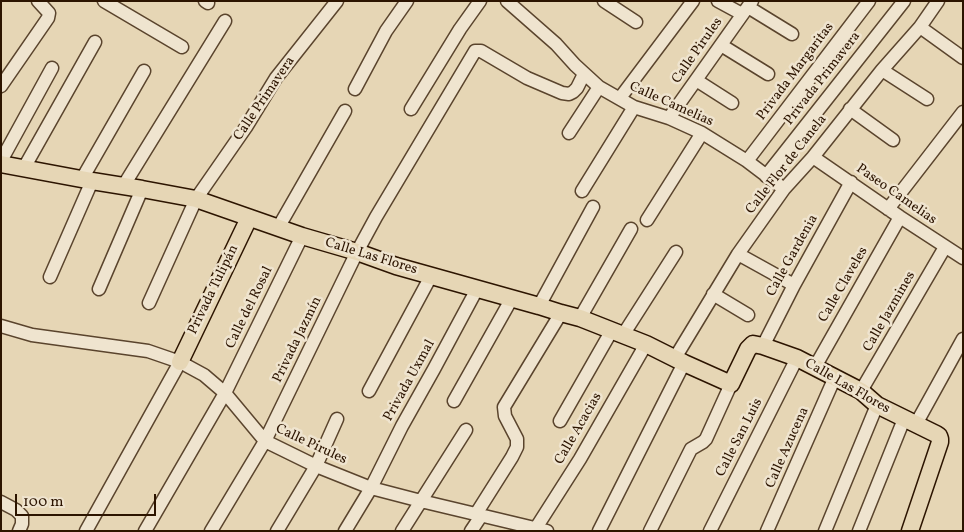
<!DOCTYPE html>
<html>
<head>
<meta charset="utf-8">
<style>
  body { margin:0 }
  #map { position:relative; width:964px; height:532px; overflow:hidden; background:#e6d6b5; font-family:Vollkorn,serif }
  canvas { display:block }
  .frame { position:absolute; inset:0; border:2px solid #2c1400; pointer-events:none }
  .scale { position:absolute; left:15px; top:494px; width:141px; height:22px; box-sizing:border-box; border:2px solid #2c1400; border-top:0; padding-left:6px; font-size:15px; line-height:18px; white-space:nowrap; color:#2c1400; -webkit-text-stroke:4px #efe4cf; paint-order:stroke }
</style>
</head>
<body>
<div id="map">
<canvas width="964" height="532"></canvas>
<div class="frame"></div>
<div class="scale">100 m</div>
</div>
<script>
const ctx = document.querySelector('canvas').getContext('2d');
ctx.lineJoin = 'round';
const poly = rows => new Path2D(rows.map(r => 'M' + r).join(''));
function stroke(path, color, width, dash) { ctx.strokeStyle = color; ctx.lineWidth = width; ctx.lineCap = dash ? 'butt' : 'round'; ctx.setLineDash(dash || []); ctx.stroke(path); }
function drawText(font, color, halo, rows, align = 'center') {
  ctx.font = font + ' Vollkorn,serif'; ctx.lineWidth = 5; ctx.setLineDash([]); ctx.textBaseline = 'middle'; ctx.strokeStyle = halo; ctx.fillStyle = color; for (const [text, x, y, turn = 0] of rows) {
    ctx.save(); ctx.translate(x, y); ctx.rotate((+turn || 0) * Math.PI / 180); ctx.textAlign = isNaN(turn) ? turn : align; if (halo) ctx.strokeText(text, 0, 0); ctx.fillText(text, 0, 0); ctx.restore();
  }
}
const minor = poly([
  [104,1,182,47],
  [205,1,208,3],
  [507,1,556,44,575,65,599,87,634,107,669,118,702,133,747,161,784,189],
  [604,1,636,22],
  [718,1,742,14],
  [748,7,792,34],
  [920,27,963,58],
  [721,45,768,74],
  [882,70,927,99],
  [696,80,732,103],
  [1,86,48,18,49,13,38,1],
  [355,89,386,31,407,1],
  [620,98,693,1],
  [411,109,460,29,480,1],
  [850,109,893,140],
  [669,118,752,1],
  [569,133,599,87],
  [813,157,900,217,963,258],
  [1,161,52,68],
  [747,161,869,1],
  [24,168,95,42],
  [766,176,904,1],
  [82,179,144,71],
  [124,185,225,21],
  [582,191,634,107],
  [888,209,963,112],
  [647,220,702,133],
  [278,228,345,111],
  [738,254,794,285],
  [50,277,92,181],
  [99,289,142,189],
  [713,294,748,315],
  [149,303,196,199,246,127,276,78,337,1],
  [539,306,593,207],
  [580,318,631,229],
  [1,326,32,335,148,351,180,362,204,375,225,393,265,441,316,466,371,488,421,501,547,531],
  [623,335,676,252],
  [763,346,794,285,851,182],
  [675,358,738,254,784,189,813,157,882,70,920,27,938,1],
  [815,367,900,217],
  [369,391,431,276],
  [861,391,945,247],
  [454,401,512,298],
  [560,421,612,330],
  [916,424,963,339],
  [1,502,16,510,22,516,22,524,19,531],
  [476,514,512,457,517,447,517,439,505,416,504,407,561,313],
  [536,528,580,459,646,344],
  [86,531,180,362],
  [145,531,225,393,302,236],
  [211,531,265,441,357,252,376,217,475,51,481,51,527,78,562,93,569,94,573,92,577,88,584,74],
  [277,531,316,466,337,419],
  [345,531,371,488,402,426,434,369,477,289],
  [402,531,466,430],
  [471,531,481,516],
  [599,531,684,363],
  [650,531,691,449,703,442,706,439,731,384],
  [710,531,797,358],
  [767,531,835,377],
  [825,531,877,405],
  [859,531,904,419]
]);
const major = poly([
  [1,164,92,181,142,189,196,199,302,236,357,252,396,266,539,306,561,313,580,318,646,344,684,363,731,384,748,349,753,344,763,346,797,358,861,391,877,405,936,434,939,436,940,439,940,442,910,531],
  [180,362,249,218]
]);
const streetNames = [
  ["Calle Pirules",698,51,-55],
  ["Privada Margaritas",796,72,-53],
  ["Privada Primavera",823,79,-52],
  ["Calle Primavera",265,99,-56],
  ["Calle Camelias",671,105,24],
  ["Calle Flor de Canela",787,165,-52],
  ["Paseo Camelias",896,195,35],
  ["Calle Gardenia",793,256,-61],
  ["Calle Las Flores",371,257,17],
  ["Calle Claveles",844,285,-60],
  ["Privada Tulipán",214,290,-64],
  ["Calle del Rosal",250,308,-64],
  ["Calle Jazmines",890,312,-60],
  ["Privada Jazmín",298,340,-64],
  ["Privada Uxmal",410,381,-61],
  ["Calle Las Flores",847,387,30],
  ["Calle Acacias",579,429,-60],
  ["Calle San Luis",740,438,-63],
  ["Calle Pirules",311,445,25],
  ["Calle Azucena",788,448,-66]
];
stroke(minor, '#5a442d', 15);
stroke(major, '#2c1400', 19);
stroke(minor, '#efe4cf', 12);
stroke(major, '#e6d6b5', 16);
drawText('14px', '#2c1400', '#efe4cf', streetNames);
</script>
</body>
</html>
